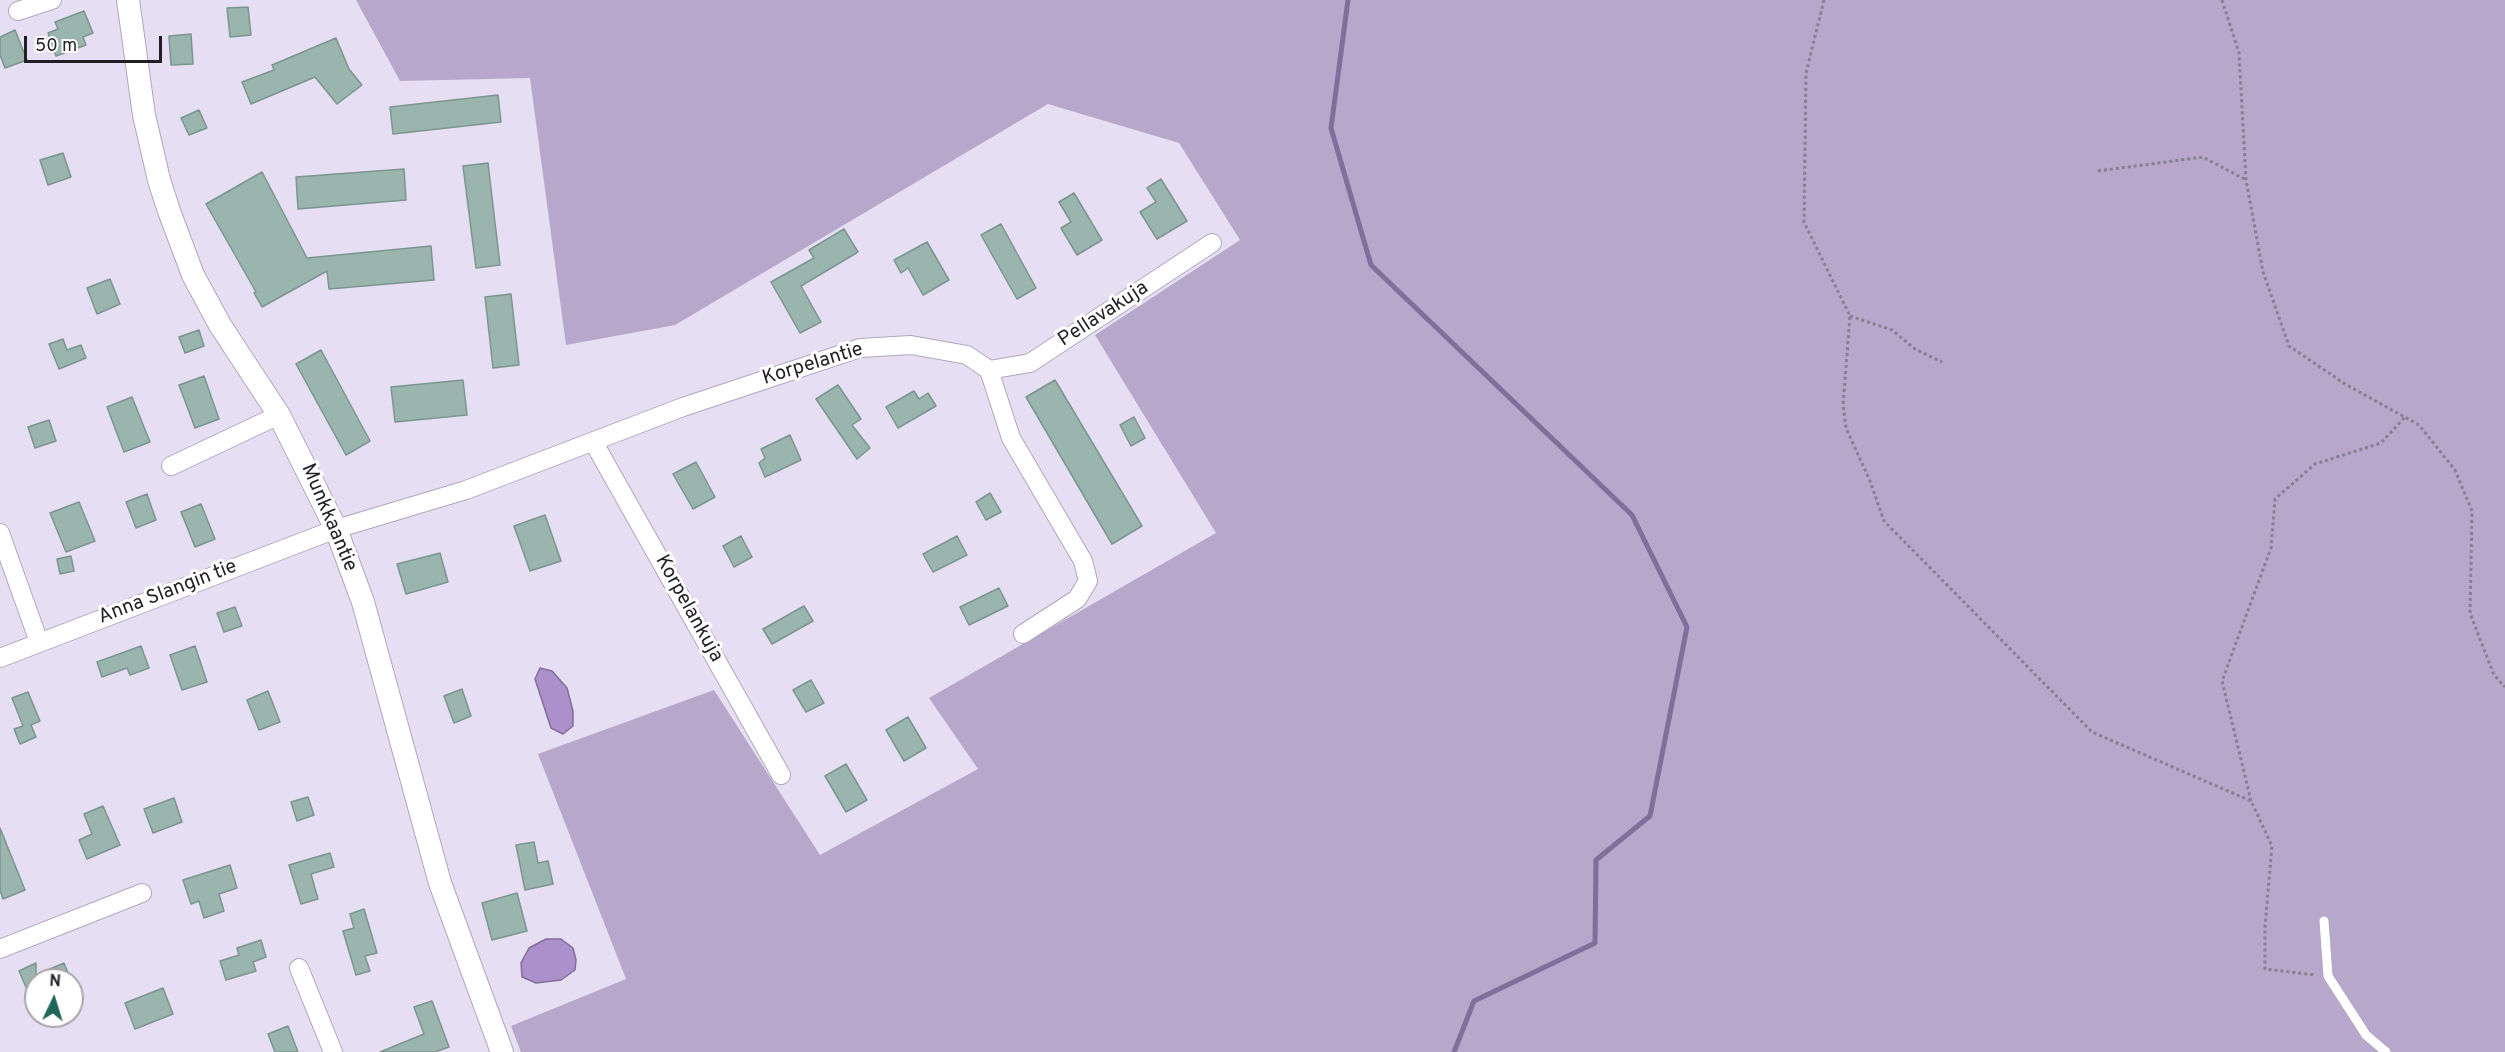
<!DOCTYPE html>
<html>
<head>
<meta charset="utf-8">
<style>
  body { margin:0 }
  #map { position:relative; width:2505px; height:1052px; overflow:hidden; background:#e6def2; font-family:Overpass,sans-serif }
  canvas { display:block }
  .north { position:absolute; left:24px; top:968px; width:60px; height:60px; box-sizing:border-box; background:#fff; border:2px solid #a7a5a8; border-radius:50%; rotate:4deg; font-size:16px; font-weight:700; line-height:24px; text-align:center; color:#221e26 }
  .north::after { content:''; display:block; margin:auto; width:21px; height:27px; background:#1e655a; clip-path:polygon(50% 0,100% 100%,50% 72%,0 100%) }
  .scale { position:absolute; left:24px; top:36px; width:138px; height:27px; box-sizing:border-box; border:3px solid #221e26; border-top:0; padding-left:8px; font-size:18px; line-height:21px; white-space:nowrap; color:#221e26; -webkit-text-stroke:4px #fff; paint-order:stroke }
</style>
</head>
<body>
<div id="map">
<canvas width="2505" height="1052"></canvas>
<div class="north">N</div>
<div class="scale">50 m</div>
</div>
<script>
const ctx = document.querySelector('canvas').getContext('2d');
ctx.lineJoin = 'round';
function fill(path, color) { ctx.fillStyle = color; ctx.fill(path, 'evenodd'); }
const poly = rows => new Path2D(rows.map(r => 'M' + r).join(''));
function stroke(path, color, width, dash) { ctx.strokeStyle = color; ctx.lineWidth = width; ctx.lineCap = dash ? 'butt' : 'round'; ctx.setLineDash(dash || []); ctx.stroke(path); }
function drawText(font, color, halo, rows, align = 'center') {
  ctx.font = font + ' Overpass,sans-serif'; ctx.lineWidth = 6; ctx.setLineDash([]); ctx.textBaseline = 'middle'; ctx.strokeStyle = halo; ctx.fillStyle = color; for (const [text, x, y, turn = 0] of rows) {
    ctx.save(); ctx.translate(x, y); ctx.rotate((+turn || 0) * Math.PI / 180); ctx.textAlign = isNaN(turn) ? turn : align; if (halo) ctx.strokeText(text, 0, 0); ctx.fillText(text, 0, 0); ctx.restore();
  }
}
const green = poly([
  [356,0,2505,0,2505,1052,521,1052,511,1026,626,979,538,754,714,690,820,855,978,769,929,698,1216,533,1095,335,1240,240,1179,143,1048,104,675,325,566,345,530,78,400,81]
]);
const water = poly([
  [540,668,552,671,567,688,573,711,573,726,563,734,551,728,535,679,540,668],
  [546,939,561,939,573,948,576,960,575,970,561,980,536,983,522,977,521,963,529,948,546,939]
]);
const stream = poly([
  [1348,0,1331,128,1371,265,1632,515,1687,627,1650,816,1596,860,1595,943,1474,1001,1454,1052]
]);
const building = poly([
  [248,7,251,35,230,37,227,8,248,7],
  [84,11,93,33,83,37,86,45,56,56,48,33,58,29,55,22,84,11],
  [15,30,27,60,5,68,0,55,0,37,15,30],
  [191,34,193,64,171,65,169,36,191,34],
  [336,38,349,69,362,85,337,104,315,77,251,104,242,82,274,70,272,65,336,38],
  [498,95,501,122,393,134,390,107,498,95],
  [199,110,207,128,189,135,181,118,199,110],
  [63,153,71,177,48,185,40,160,63,153],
  [488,163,500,265,476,268,463,166,488,163],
  [404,169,406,200,298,209,296,177,404,169],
  [262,172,307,258,431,246,434,280,329,289,327,271,262,307,254,293,256,292,206,204,262,172],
  [1161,179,1187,221,1157,239,1140,212,1156,202,1147,188,1161,179],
  [1074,193,1102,240,1077,255,1061,228,1071,222,1059,202,1074,193],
  [1001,224,1036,288,1017,299,981,235,1001,224],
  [844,229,858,252,801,286,821,322,800,333,771,282,814,258,809,250,844,229],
  [927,242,949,280,923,295,908,268,901,273,894,260,927,242],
  [110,279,120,304,97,314,87,288,110,279],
  [511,294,519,365,493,368,485,297,511,294],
  [199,330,204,346,185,353,179,337,199,330],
  [63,339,67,350,81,345,86,358,59,369,49,344,63,339],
  [321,350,370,441,346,455,296,364,321,350],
  [204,376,219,419,195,428,179,385,204,376],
  [463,380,467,415,395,422,391,387,463,380],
  [1055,380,1142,526,1112,544,1026,397,1055,380],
  [838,385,861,419,852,425,870,448,857,459,816,399,838,385],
  [914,391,919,399,928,393,936,406,898,428,886,407,914,391],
  [132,397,150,442,124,452,107,407,132,397],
  [1134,417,1145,438,1131,446,1120,425,1134,417],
  [49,420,56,441,35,448,28,427,49,420],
  [790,435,801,460,765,477,759,463,765,458,761,449,790,435],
  [696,462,715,497,693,509,673,474,696,462],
  [990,493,1001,512,986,520,976,502,990,493],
  [147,494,156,520,136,528,126,502,147,494],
  [79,502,95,541,66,552,50,513,79,502],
  [201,504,215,539,195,547,181,512,201,504],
  [545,515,561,561,530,571,514,526,545,515],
  [741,536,752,557,734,567,723,546,741,536],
  [957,536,967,555,933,572,923,554,957,536],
  [440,553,448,582,406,594,397,564,440,553],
  [71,556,74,571,60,574,57,559,71,556],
  [999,588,1008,606,969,625,960,607,999,588],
  [804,606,813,621,772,644,763,629,804,606],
  [235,607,242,626,224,632,217,613,235,607],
  [141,646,149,668,130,675,127,668,102,677,97,662,141,646],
  [195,646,207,682,182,690,170,655,195,646],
  [811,680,824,703,806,712,793,690,811,680],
  [462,689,471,716,454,723,444,696,462,689],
  [268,691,280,722,259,730,247,700,268,691],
  [28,692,40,721,31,725,36,737,20,744,14,729,23,726,12,698,28,692],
  [908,717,926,748,904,761,886,730,908,717],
  [846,764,867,800,846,812,825,776,846,764],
  [308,797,314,815,297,821,291,802,308,797],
  [174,798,182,822,153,833,144,809,174,798],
  [103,806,120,845,87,859,79,840,92,834,84,814,103,806],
  [0,828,25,890,3,899,0,890,0,828],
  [534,842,538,863,548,861,553,884,525,890,516,845,534,842],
  [330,853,334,867,311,874,318,899,301,904,289,865,330,853],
  [230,865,237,888,219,894,224,911,204,918,199,901,191,904,183,880,230,865],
  [517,893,527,931,492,940,482,903,517,893],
  [364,909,377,953,365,956,370,971,356,975,343,931,354,928,350,914,364,909],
  [261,940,266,957,253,962,256,971,226,980,220,961,239,955,237,948,261,940],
  [36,963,36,975,64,963,71,980,36,980,36,1010,19,971,36,963],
  [163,988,173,1014,135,1029,125,1003,163,988],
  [432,1001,449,1047,435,1052,380,1052,424,1034,414,1007,432,1001],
  [288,1026,298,1052,275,1052,268,1034,288,1026]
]);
const path = poly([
  [1824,0,1806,73,1804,222,1850,316,1843,405,1846,428,1870,481,1884,521,2092,732,2251,801,2272,846,2265,927,2265,969,2316,975],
  [2222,0,2239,53,2246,180,2263,272,2289,346,2345,384,2419,425,2455,470,2472,511,2470,613,2494,675,2505,687],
  [2098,171,2203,157,2246,180],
  [1850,316,1892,330,1915,349,1942,362],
  [2251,801,2222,681,2271,548,2275,499,2315,464,2381,443,2405,417]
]);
const service = poly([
  [2324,921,2328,976,2366,1035,2386,1052]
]);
const minor = poly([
  [18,11,52,0],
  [989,370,1030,363,1212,243],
  [594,443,781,775],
  [171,466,279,415],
  [0,533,39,642],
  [0,658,336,529,466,490,683,407,860,348,911,345,967,355,989,370,1011,438,1083,561,1088,581,1077,599,1023,634],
  [0,949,142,893],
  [299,968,333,1052]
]);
const tertiary = poly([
  [128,0,144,115,159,180,169,211,193,275,220,325,279,415,336,529,363,602,440,883,502,1052]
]);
const streetNames = [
  ["Pellavakuja",1104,315,-33],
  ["Korpelantie",813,365,-17],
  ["Munkkaantie",328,518,67],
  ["Anna Slangin tie",168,593,-21],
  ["Korpelankuja",688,609,61]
];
fill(green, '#b7a7cb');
fill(water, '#ab90cb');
stroke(water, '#826e9a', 1.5);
stroke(stream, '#826e9a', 5);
fill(building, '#9ab4ae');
stroke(building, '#7c9590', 1.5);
stroke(service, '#b0a7bb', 10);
stroke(minor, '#b0a7bb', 20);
stroke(tertiary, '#b0a7bb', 24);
stroke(path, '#86808f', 3, [3, 3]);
stroke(service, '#fff', 9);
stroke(minor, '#fff', 18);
stroke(tertiary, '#fff', 22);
drawText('20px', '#221e26', '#fff', streetNames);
</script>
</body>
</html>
